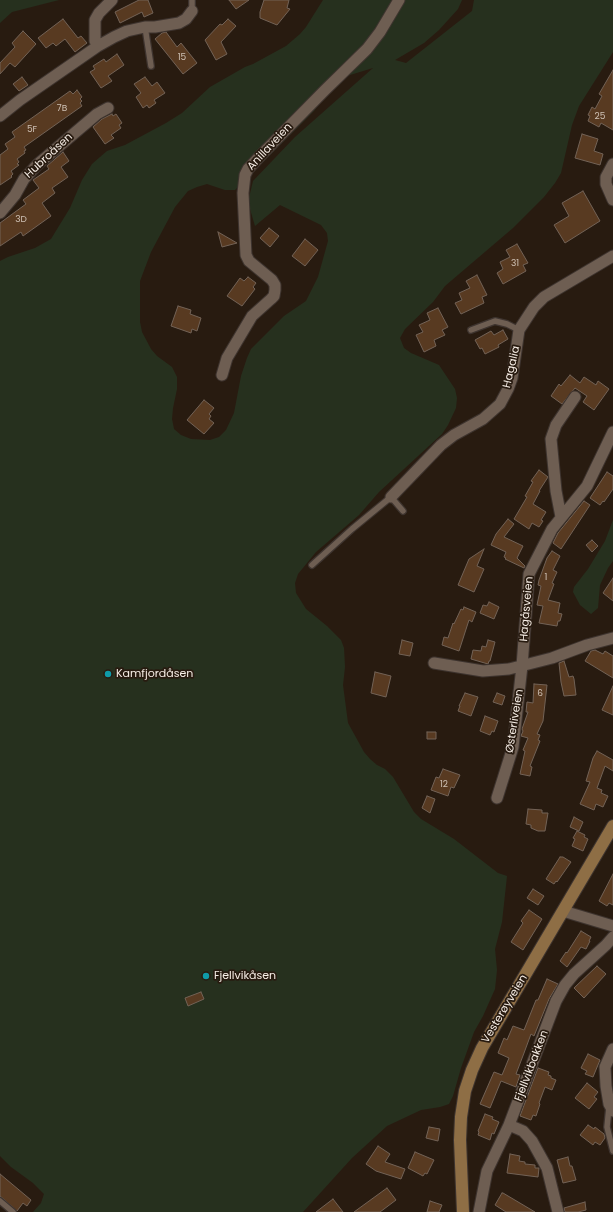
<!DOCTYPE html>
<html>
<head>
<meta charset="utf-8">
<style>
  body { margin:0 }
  canvas { display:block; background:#281b10 }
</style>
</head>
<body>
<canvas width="613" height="1212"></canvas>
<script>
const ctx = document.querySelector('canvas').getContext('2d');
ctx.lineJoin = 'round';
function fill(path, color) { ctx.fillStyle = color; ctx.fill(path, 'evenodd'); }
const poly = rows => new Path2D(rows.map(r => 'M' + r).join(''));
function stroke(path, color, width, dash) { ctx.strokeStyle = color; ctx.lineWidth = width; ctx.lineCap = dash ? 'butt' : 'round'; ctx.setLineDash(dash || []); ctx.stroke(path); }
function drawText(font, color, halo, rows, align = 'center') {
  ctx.font = font + ' Poppins,sans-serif'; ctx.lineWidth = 3.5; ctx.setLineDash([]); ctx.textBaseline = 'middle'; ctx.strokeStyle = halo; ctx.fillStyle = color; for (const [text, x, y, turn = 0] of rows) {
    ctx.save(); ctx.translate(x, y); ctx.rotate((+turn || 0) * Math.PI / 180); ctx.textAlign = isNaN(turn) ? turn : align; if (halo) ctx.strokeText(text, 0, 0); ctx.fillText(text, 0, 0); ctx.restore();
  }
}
const green = poly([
  [0,0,59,0,12,12,0,23],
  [323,0,462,0,458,9,439,30,424,43,395,60,406,63,472,11,474,0,613,0,613,52,579,106,572,125,561,173,555,183,544,197,513,228,445,286,433,302,405,329,400,338,404,348,411,353,439,365,455,389,457,398,456,408,448,425,442,434,379,492,359,515,316,552,298,574,295,583,296,593,306,609,327,626,341,640,344,648,345,667,343,685,348,723,364,752,370,759,377,765,385,769,393,777,414,812,421,819,454,839,498,873,507,876,502,922,495,949,497,970,495,989,483,1016,474,1032,461,1068,453,1096,449,1104,440,1107,421,1110,387,1126,352,1158,303,1212,33,1212,41,1203,44,1194,33,1183,11,1167,0,1156,0,261,8,257,35,248,51,239,70,208,82,180,92,164,100,157,107,151,125,145,166,123,182,113,210,87,245,67,253,64,286,46,300,34,306,27],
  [373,68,295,137,253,181,248,202,255,226,280,205,321,225,327,233,328,241,318,277,306,301,284,316,251,349,247,358,241,376,234,413,226,430,219,437,210,440,191,439,181,435,174,429,172,419,173,408,177,389,177,377,172,367,157,356,151,349,142,332,140,322,140,281,151,252,175,207,188,191,197,187,207,184,225,190,235,190,314,111,333,84,350,75],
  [613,520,613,561,608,568,600,585,598,608,591,614,580,605,573,592,574,587,588,569,605,541]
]);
const building = poly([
  [139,0,148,0,153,13,144,17,142,12,120,23,115,12,139,0],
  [229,0,249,0,236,9,229,0],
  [264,0,289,0,287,8,290,9,277,25,260,18,260,12,264,0],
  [63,19,78,38,81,36,87,43,75,52,65,39,56,46,53,43,46,48,38,38,63,19],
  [228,19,236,26,221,42,227,54,216,60,205,40,220,24,222,25,228,19],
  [23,31,36,44,15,67,10,63,0,74,0,63,15,47,12,43,23,31],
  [166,32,177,47,181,43,197,63,183,74,155,39,162,33,166,32],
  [117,54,124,65,108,76,112,81,101,88,90,72,95,69,93,66,104,59,106,62,117,54],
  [613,70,613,130,601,123,599,127,588,121,590,116,588,115,592,107,595,109,602,96,599,94,613,70],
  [22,77,28,85,19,91,13,84,22,77],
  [145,77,152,86,157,82,165,93,154,100,156,103,149,108,147,105,143,108,136,97,141,93,134,84,145,77],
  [77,90,82,97,80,99,82,101,80,103,82,106,24,147,26,150,24,151,25,153,17,159,19,162,17,164,19,165,11,171,13,174,11,176,12,177,0,185,0,155,8,149,5,144,15,137,12,132,70,91,73,94,77,90],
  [112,114,113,116,116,114,122,123,119,125,121,128,111,135,114,138,105,144,93,127,102,119,112,114],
  [582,134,598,139,594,151,603,154,600,165,575,158,582,134],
  [63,152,69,161,61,167,68,177,52,188,55,193,42,203,51,216,23,236,21,232,0,246,0,223,26,204,23,200,39,188,33,180,49,169,47,166,63,152],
  [583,191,600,221,565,243,554,225,569,216,562,203,583,191],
  [269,228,279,236,270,247,260,238,269,228],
  [218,232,237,243,222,247,218,232],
  [305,239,318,250,305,266,292,256,305,239],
  [517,244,528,263,523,265,526,271,503,284,497,273,503,269,500,262,510,257,506,250,517,244],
  [477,275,487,295,482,297,484,303,461,314,455,303,462,300,459,293,470,288,466,281,477,275],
  [248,277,256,283,253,287,255,289,242,306,227,296,240,278,244,281,248,277],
  [178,306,191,310,190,314,201,318,197,331,192,329,191,333,171,326,178,306],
  [438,308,448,327,442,330,445,335,434,340,436,346,424,352,416,335,423,332,419,325,430,320,427,313,438,308],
  [503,330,508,339,498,345,499,347,485,354,482,348,480,349,475,340,491,331,494,335,503,330],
  [570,375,580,383,584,377,596,385,598,381,609,389,594,410,583,402,587,396,575,388,562,404,551,396,559,384,561,386,570,375],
  [204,400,214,408,209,414,211,416,209,419,214,423,204,434,187,420,204,400],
  [539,470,548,477,539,491,540,491,533,504,546,512,541,520,543,521,539,527,532,523,529,529,514,519,527,497,525,496,533,482,531,481,539,470],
  [607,472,613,476,613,489,604,502,603,501,600,505,590,498,607,472],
  [584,501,590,505,561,549,553,543,558,533,584,501],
  [508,519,514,524,504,537,523,546,517,558,525,566,524,568,505,559,506,558,504,557,506,552,491,545,496,534,508,519],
  [592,540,598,546,592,552,586,545,592,540],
  [484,549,477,566,484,569,474,592,458,585,469,559,484,549],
  [552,551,560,556,553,570,557,572,552,583,554,584,548,600,560,603,558,613,562,614,560,621,558,621,557,626,539,623,543,606,537,605,541,586,538,585,539,580,547,558,552,551],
  [613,578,613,601,603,593,613,578],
  [489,602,499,607,494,619,480,613,483,605,487,606,489,602],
  [464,607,476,612,472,622,469,620,459,651,442,645,444,637,448,638,453,623,454,624,461,609,463,610,464,607],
  [402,640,413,643,410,656,399,654,402,640],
  [488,640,495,642,490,661,489,661,488,664,471,659,473,650,481,651,482,646,486,647,488,640],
  [595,650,603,654,605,651,613,656,613,678,585,661,591,651,595,650],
  [564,661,569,677,573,676,574,679,576,695,564,696,561,682,559,663,564,661],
  [375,672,391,676,386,697,371,693,375,672],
  [534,684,547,685,543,721,537,734,540,735,538,740,540,741,530,766,532,767,530,776,520,774,525,751,523,750,528,738,521,736,523,731,522,729,528,712,526,712,527,702,533,703,534,684],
  [613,686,613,715,602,710,613,686],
  [465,693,478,697,471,716,458,711,460,706,459,706,465,693],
  [497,693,505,696,502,705,493,702,497,693],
  [485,716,498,721,494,732,492,731,490,735,480,731,485,716],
  [427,732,436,732,436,739,427,739,427,732],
  [597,751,613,760,613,771,605,766,597,788,602,790,601,793,608,796,603,807,596,804,594,810,580,804,590,782,586,781,593,758,597,751],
  [443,769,460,775,454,788,451,787,448,796,431,790,436,777,439,778,443,769],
  [427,796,435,799,430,813,422,808,427,796],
  [528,809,542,810,542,813,548,813,545,831,538,831,531,828,531,825,526,824,528,809],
  [574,817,583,822,579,831,570,827,574,817],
  [577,831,585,835,584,837,588,839,583,851,572,846,575,839,573,838,577,831],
  [560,857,563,857,571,862,557,882,556,881,554,884,546,879,560,857],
  [613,874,613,905,609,903,607,906,599,901,613,874],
  [533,889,544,896,538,905,527,898,533,889],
  [529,910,542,919,523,950,511,942,523,923,521,921,529,910],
  [581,931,591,937,589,941,590,941,586,949,581,947,567,967,560,961,566,952,567,953,581,931],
  [597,966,606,974,584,998,574,988,597,966],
  [547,979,558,984,549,999,534,1036,531,1034,524,1053,516,1074,520,1075,516,1087,501,1081,490,1108,480,1104,494,1072,502,1075,509,1058,498,1053,504,1038,507,1040,513,1026,524,1030,536,1000,538,1000,547,979],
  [201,992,204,999,188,1006,185,998,201,992],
  [588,1054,600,1060,593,1077,585,1074,587,1071,581,1068,588,1054],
  [538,1068,549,1072,548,1075,551,1076,551,1078,556,1080,552,1090,545,1087,539,1103,540,1104,536,1116,533,1115,531,1120,520,1116,538,1068],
  [587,1083,598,1092,594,1097,597,1099,589,1109,575,1098,587,1083],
  [485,1114,493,1117,492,1119,499,1122,494,1134,492,1133,490,1140,478,1135,479,1132,478,1131,485,1114],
  [588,1125,594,1129,595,1127,604,1134,605,1138,600,1145,595,1142,593,1145,580,1135,588,1125],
  [429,1127,440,1129,438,1141,426,1138,429,1127],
  [378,1146,390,1154,385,1162,405,1169,401,1179,376,1171,366,1164,378,1146],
  [415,1152,434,1160,427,1174,425,1173,423,1176,408,1168,415,1152],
  [510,1154,520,1156,519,1161,525,1162,525,1164,535,1165,535,1168,539,1168,538,1177,507,1173,510,1154],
  [568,1157,570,1166,572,1166,576,1180,563,1183,557,1160,568,1157],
  [0,1174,31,1200,27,1206,23,1203,17,1211,0,1196,0,1174],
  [387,1188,396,1200,380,1212,354,1212,387,1188],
  [502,1193,503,1193,535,1212,506,1212,495,1205,502,1193],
  [333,1199,343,1212,316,1212,333,1199],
  [430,1201,442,1205,439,1212,427,1212,430,1201],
  [585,1202,586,1210,578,1212,565,1212,564,1208,585,1202]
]);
const service = poly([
  [192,0,192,11],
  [145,27,151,66],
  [471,330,495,321,507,324,519,330],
  [312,565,352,529,391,497,403,511],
  [609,1107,607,1127,613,1151],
  [0,1201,13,1212]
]);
const minor = poly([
  [98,46,95,41,95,20,99,13,112,0],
  [0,116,20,100,98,46,114,37,127,31,145,27,155,27,179,23,186,19,192,11],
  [613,164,606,177,606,184,613,200],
  [0,213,15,195,24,179,38,164,97,114,108,108],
  [222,375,227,358,252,316,271,299,274,296,275,290,275,285,272,280,249,261,246,255,243,193,245,175,248,169,261,155,325,90,367,49,380,32,399,0],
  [391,497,441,445,454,435,483,419,500,404,508,389,512,378,519,330,534,307,544,297,613,256],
  [561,517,556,491,551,439,556,425,575,397],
  [434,663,483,671,509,669,552,658,587,645,613,638],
  [497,798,513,747,522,666,529,574,552,529,587,486,613,432],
  [563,911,613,926],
  [613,1049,605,1067,606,1086,609,1104,613,1111],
  [509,1125,523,1131,532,1141,547,1168,558,1212],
  [479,1212,487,1171,509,1125,556,1001,565,985,574,974,606,945,613,937]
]);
const secondary = poly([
  [463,1212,460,1140,461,1117,465,1091,472,1070,482,1048,613,826]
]);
const markers = [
  [108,674,4,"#0f9aa8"],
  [206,976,4,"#0f9aa8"]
];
const numberNames = [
  ["15",182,58],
  ["7B",62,109],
  ["25",600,117],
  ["5F",32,130],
  ["3D",21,220],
  ["31",515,264],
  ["1",546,578],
  ["6",540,694],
  ["12",444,785]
];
const streetNames = [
  ["Anillaveien",270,147,-47],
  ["Hubroåsen",49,156,-43],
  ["Hagalia",512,367,-77],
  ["Hagåsveien",527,609,-85],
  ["Østerliveien",515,721,-81],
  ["Vesterøyveien",505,1009,-59],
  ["Fjellvikbakken",532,1066,-69]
];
const poiNames = [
  ["Kamfjordåsen",116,674],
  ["Fjellvikåsen",214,976]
];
fill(green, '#26301e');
fill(building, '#583a21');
stroke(building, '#726256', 1);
stroke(service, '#3e342f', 8);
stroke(minor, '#3e342f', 13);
stroke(secondary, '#3e342f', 14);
stroke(service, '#6e5e52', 5.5);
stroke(minor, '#6e5e52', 11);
stroke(secondary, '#8e6e45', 12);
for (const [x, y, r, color] of markers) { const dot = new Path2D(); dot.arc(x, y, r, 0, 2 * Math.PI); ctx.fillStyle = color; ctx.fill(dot); stroke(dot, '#281b10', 1.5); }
drawText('9px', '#cec0b4', null, numberNames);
drawText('11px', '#f6ede5', '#281b10', streetNames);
drawText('11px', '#f6ede5', '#281b10', poiNames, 'left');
</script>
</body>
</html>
